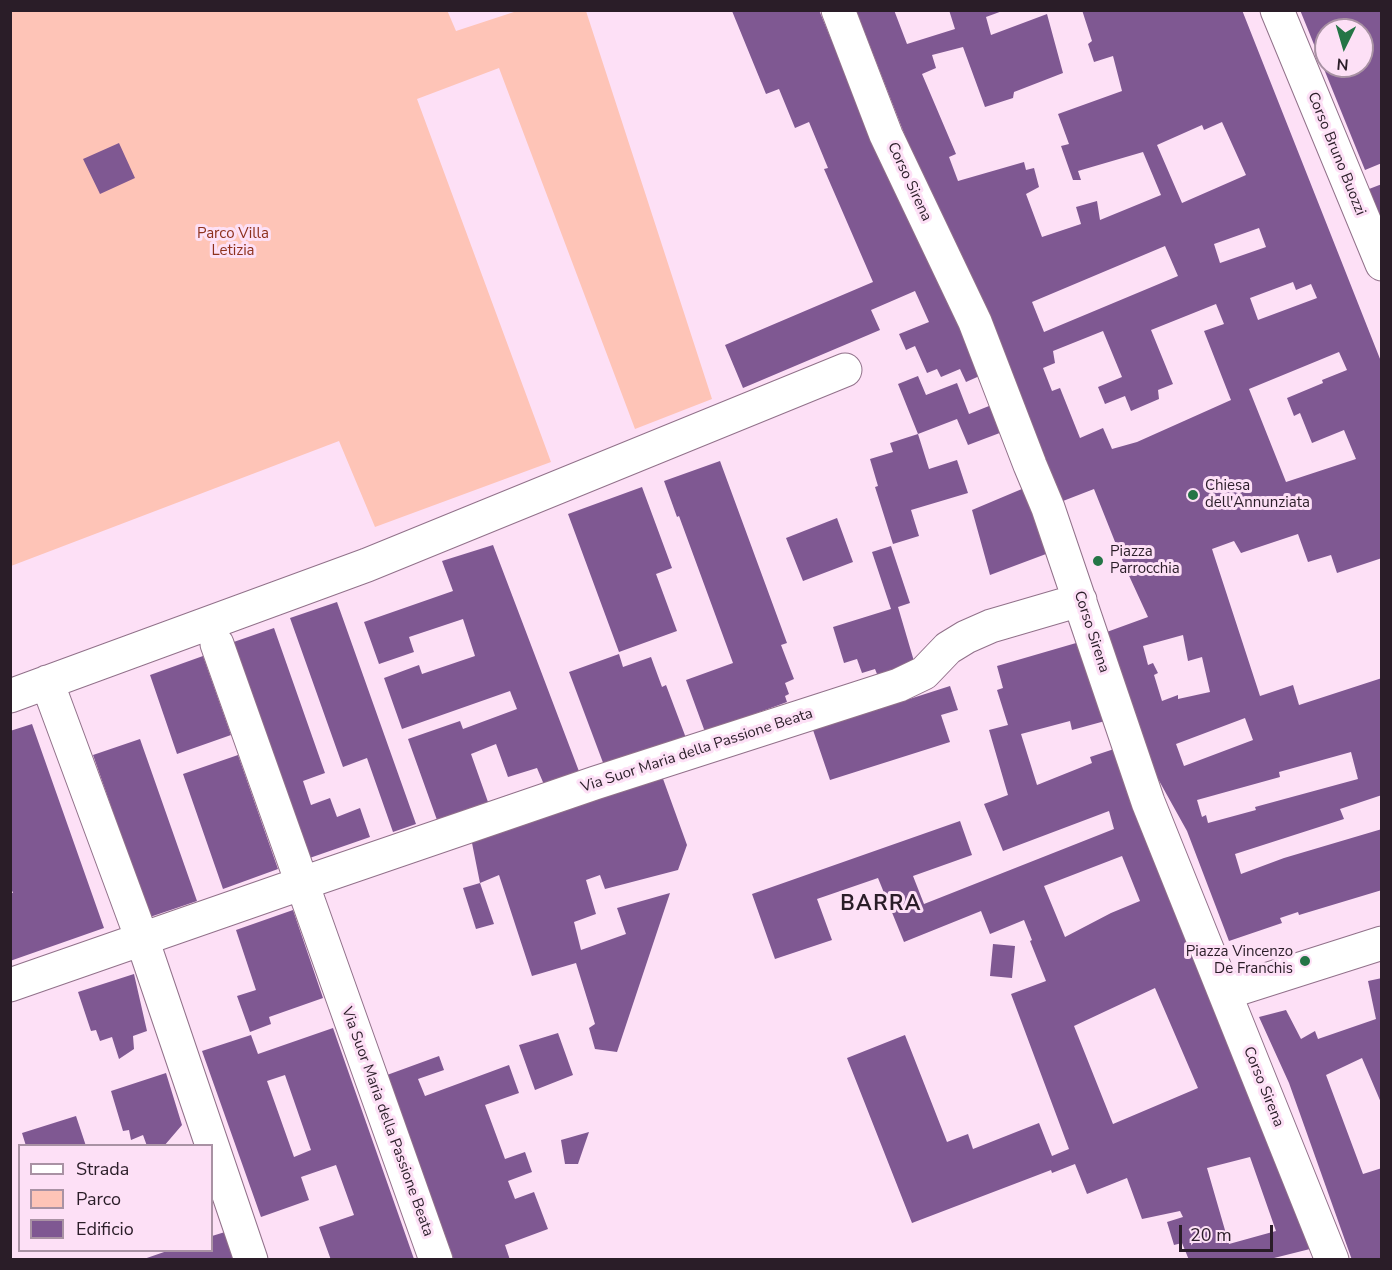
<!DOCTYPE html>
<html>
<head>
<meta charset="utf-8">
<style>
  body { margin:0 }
  #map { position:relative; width:1392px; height:1270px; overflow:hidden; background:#fde0f6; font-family:"Nunito Sans",sans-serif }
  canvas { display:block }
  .frame { position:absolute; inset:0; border:12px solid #2a1d28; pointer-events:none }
  .legend { position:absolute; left:18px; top:1144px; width:195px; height:108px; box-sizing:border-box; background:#fde0f6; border:2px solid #a992a4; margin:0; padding:8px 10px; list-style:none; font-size:18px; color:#2a1d28 }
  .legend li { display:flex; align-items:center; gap:12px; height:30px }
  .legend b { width:30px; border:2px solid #a992a4 }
  .north { position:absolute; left:1314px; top:18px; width:60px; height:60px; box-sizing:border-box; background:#fde0f6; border:2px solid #a992a4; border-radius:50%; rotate:185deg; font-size:16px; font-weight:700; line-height:24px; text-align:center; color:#2a1d28 }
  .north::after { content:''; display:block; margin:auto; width:21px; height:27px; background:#247546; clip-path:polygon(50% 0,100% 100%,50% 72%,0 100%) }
  .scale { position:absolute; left:1179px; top:1225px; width:94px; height:27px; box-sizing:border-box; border:3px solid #2a1d28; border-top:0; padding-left:8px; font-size:18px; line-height:21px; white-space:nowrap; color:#2a1d28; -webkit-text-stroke:4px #fde0f6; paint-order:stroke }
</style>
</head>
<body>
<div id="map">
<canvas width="1392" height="1270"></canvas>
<div class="frame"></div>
<ul class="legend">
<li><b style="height:8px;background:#fff"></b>Strada</li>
<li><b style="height:16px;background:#fec4b7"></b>Parco</li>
<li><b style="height:16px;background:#7f5892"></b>Edificio</li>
</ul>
<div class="north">N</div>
<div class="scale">20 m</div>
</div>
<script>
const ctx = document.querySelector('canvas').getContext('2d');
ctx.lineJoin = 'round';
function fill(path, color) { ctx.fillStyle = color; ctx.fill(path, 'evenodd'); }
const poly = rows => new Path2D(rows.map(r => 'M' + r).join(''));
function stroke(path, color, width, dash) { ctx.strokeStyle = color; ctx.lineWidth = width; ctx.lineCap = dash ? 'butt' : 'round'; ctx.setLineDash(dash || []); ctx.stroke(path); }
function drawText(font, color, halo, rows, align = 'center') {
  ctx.font = font + ' "Nunito Sans",sans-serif'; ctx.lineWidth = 6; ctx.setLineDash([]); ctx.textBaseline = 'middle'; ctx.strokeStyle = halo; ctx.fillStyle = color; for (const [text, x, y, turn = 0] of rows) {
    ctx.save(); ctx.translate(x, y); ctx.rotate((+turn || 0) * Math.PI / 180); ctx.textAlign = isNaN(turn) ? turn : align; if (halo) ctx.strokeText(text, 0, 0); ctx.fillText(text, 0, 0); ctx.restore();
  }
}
const green = poly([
  [447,10,456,31,517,11,586,11,712,399,635,429,499,68,417,99,551,462,375,527,339,441,11,566,11,11]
]);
const building = poly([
  [734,10,819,10,876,148,984,374,966,382,960,369,941,377,937,369,927,373,915,346,906,350,899,334,929,322,915,291,871,310,880,330,743,388,725,345,873,282,824,169,828,168,809,122,795,128,779,89,766,94,732,11],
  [856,10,894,10,907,44,955,29,949,10,1005,10,986,17,991,35,1047,14,1063,73,1014,92,1013,98,985,107,963,47,932,55,936,68,922,74,956,154,949,157,958,181,1024,162,1026,170,1034,168,1039,187,1026,194,1042,237,1081,224,1076,207,1097,201,1100,220,1161,195,1143,152,1078,171,1081,180,1073,180,1061,146,1069,144,1058,114,1122,91,1113,56,1094,62,1088,44,1092,41,1082,10,1242,10,1382,364,1382,558,1337,573,1331,555,1308,562,1298,534,1241,553,1234,541,1212,549,1260,696,1293,685,1299,705,1382,678,1382,772,1380,773,1382,778,1382,795,1340,809,1344,819,1235,854,1241,874,1284,858,1382,829,1382,890,1299,915,1298,912,1280,918,1282,923,1229,941,1187,831,1157,777,1139,736,1104,633,1148,617,1125,567,1094,489,1063,501,925,187],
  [1222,122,1246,175,1182,203,1157,145,1202,125,1204,130],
  [1259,228,1266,247,1220,263,1214,244],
  [1165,246,1178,276,1044,332,1032,302],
  [1293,282,1296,290,1311,284,1317,298,1258,320,1250,298],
  [1216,304,1224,324,1204,331,1231,400,1137,442,1112,449,1103,428,1080,438,1060,388,1052,391,1043,368,1055,363,1053,351,1103,331,1122,377,1098,387,1105,404,1125,396,1131,411,1159,399,1158,390,1173,384,1151,330],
  [1339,352,1347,370,1322,380,1323,383,1287,398,1294,416,1300,413,1312,443,1344,430,1356,459,1286,482,1249,389],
  [1183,635,1188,661,1202,657,1210,692,1178,699,1178,695,1162,701,1154,675,1158,673,1153,663,1148,665,1143,646],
  [1245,718,1253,740,1184,766,1176,744],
  [1351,752,1358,779,1255,807,1256,810,1208,823,1206,815,1202,817,1197,800,1280,777,1279,772],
  [1300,10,1382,10,1382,163,1365,170],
  [1326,30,1362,30,1362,66,1326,66],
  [119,143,135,178,100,194,83,159],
  [1382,184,1382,219,1381,219,1369,189],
  [918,376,926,395,957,383,969,414,994,404,1005,431,968,445,957,419,918,434,898,384],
  [918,434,929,469,957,460,968,493,911,510,919,536,893,544,875,487,878,486,870,459,893,452,890,443],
  [720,461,787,643,781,645,794,679,785,683,789,694,785,696,787,702,705,732,686,680,733,663,679,516,677,517,664,481],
  [1029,486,1054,551,990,575,972,510],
  [642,487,672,568,656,574,677,631,619,652,568,514],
  [837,518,853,562,803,581,786,538],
  [493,545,580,774,545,787,537,768,508,777,496,744,471,754,488,802,437,820,408,739,460,721,463,729,517,709,510,691,402,729,384,678,419,665,422,674,475,656,463,619,409,637,414,652,379,664,364,622,453,591,442,561],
  [891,546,910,603,898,607,916,668,879,679,875,669,862,673,857,659,844,663,833,627,891,609,872,552],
  [337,602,416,824,393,832,367,758,343,767,290,618],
  [274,628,325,773,303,781,311,805,330,798,337,817,360,808,370,837,301,861,225,645],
  [1083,641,1105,721,1072,730,1070,721,1021,734,1037,785,1092,763,1090,757,1114,749,1310,1249,1266,1260,1204,1260,1203,1258,1198,1260,1189,1260,1182,1243,1174,1245,1167,1222,1183,1217,1180,1211,1142,1219,1127,1178,1087,1194,1075,1164,1052,1173,1051,1170,912,1223,847,1058,905,1035,947,1142,968,1134,973,1149,1039,1123,1052,1156,1069,1149,1011,994,1046,981,1030,941,1032,940,1024,920,990,934,981,911,904,942,878,878,817,899,832,940,775,959,752,894,960,821,972,855,913,876,924,904,1114,829,1109,811,1003,851,984,804,1008,795,989,730,1008,725,997,690,1003,688,997,666],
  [1122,856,1140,901,1111,913,1065,937,1044,886],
  [1155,988,1198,1088,1113,1124,1074,1026],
  [1250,1157,1276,1231,1229,1244,1207,1168],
  [619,654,623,667,651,657,662,687,666,685,686,738,605,768,569,672],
  [203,656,231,735,177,754,150,675],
  [950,686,958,710,941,715,950,742,830,780,813,730],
  [32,724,104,928,10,961,10,893,13,893,10,886,10,731],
  [140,739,197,901,150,917,93,755],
  [238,755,278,869,223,889,183,774],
  [662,776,687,845,678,870,605,889,600,875,586,880,596,914,574,922,581,950,626,934,617,908,670,893,617,1052,595,1049,589,1028,595,1024,576,963,532,976,499,875,480,883,471,838],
  [480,883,494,924,476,929,463,888],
  [293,910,323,998,269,1017,271,1024,250,1032,237,996,256,990,236,930],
  [993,944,1015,946,1012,978,990,976],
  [134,974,147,1031,133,1036,134,1049,119,1059,112,1037,100,1041,96,1030,91,1031,78,992],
  [1382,978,1382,1105,1362,1058,1326,1075,1363,1174,1382,1168,1382,1260,1352,1260,1289,1083,1259,1017,1286,1010,1301,1039,1315,1031,1318,1039,1376,1019,1368,981],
  [333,1028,414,1259,412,1260,331,1260,319,1227,354,1215,336,1165,301,1177,309,1200,261,1217,202,1051,251,1035,258,1054],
  [285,1075,311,1150,294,1157,267,1081],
  [558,1033,573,1075,535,1090,519,1045],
  [439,1056,444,1070,418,1079,425,1096,509,1065,519,1093,485,1105,505,1159,525,1152,532,1172,508,1181,515,1199,534,1192,548,1229,505,1245,510,1260,454,1260,387,1075],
  [166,1073,182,1125,164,1146,147,1146,143,1135,131,1140,129,1130,123,1131,111,1091],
  [76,1116,86,1146,26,1146,22,1133],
  [589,1132,578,1164,565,1164,561,1140],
  [225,1232,234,1260,141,1260,167,1251,212,1251,212,1236]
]);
const minor = poly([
  [838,10,886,135,975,322,1030,465,1048,508,1148,802,1332,1260],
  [1277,10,1382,264],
  [217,644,436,1260],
  [47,682,142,939,251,1260],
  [10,696,367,565,845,370],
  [10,985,303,883,595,783,899,685,924,673,948,648,966,637,991,626,1080,600],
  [1225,993,1382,943]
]);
const markers = [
  [1193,495,6,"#247546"],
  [1098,561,6,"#247546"],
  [1305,961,6,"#247546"]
];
const streetNames = [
  ["Corso Bruno Buozzi",1336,154,68],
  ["Corso Sirena",909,182,65],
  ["Corso Sirena",1091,632,72],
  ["Via Suor Maria della Passione Beata",697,751,-18],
  ["Corso Sirena",1263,1087,68],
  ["Via Suor Maria della Passione Beata",387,1122,70]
];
const parkNames = [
  ["Parco Villa",233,234],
  ["Letizia",233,251]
];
const poiNames = [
  ["Chiesa",1205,486],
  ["dell'Annunziata",1205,503],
  ["Piazza",1110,552],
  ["Parrocchia",1110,569],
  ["Piazza Vincenzo",1293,952,"right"],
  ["De Franchis",1293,969,"right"]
];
const districtNames = [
  ["BARRA",881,905]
];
fill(green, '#fec4b7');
fill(building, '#7f5892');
stroke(minor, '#91718a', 35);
stroke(minor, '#fff', 33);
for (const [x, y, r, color] of markers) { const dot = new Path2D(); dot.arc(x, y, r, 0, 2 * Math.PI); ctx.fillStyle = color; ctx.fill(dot); stroke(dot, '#fde0f6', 2); }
drawText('15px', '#2a1d28', '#fde0f6', streetNames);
drawText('15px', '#8d311d', '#fde0f6', parkNames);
drawText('15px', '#2a1d28', '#fde0f6', poiNames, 'left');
ctx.letterSpacing = '1.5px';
drawText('bold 21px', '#2a1d28', '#fde0f6', districtNames);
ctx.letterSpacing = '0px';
</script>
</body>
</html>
